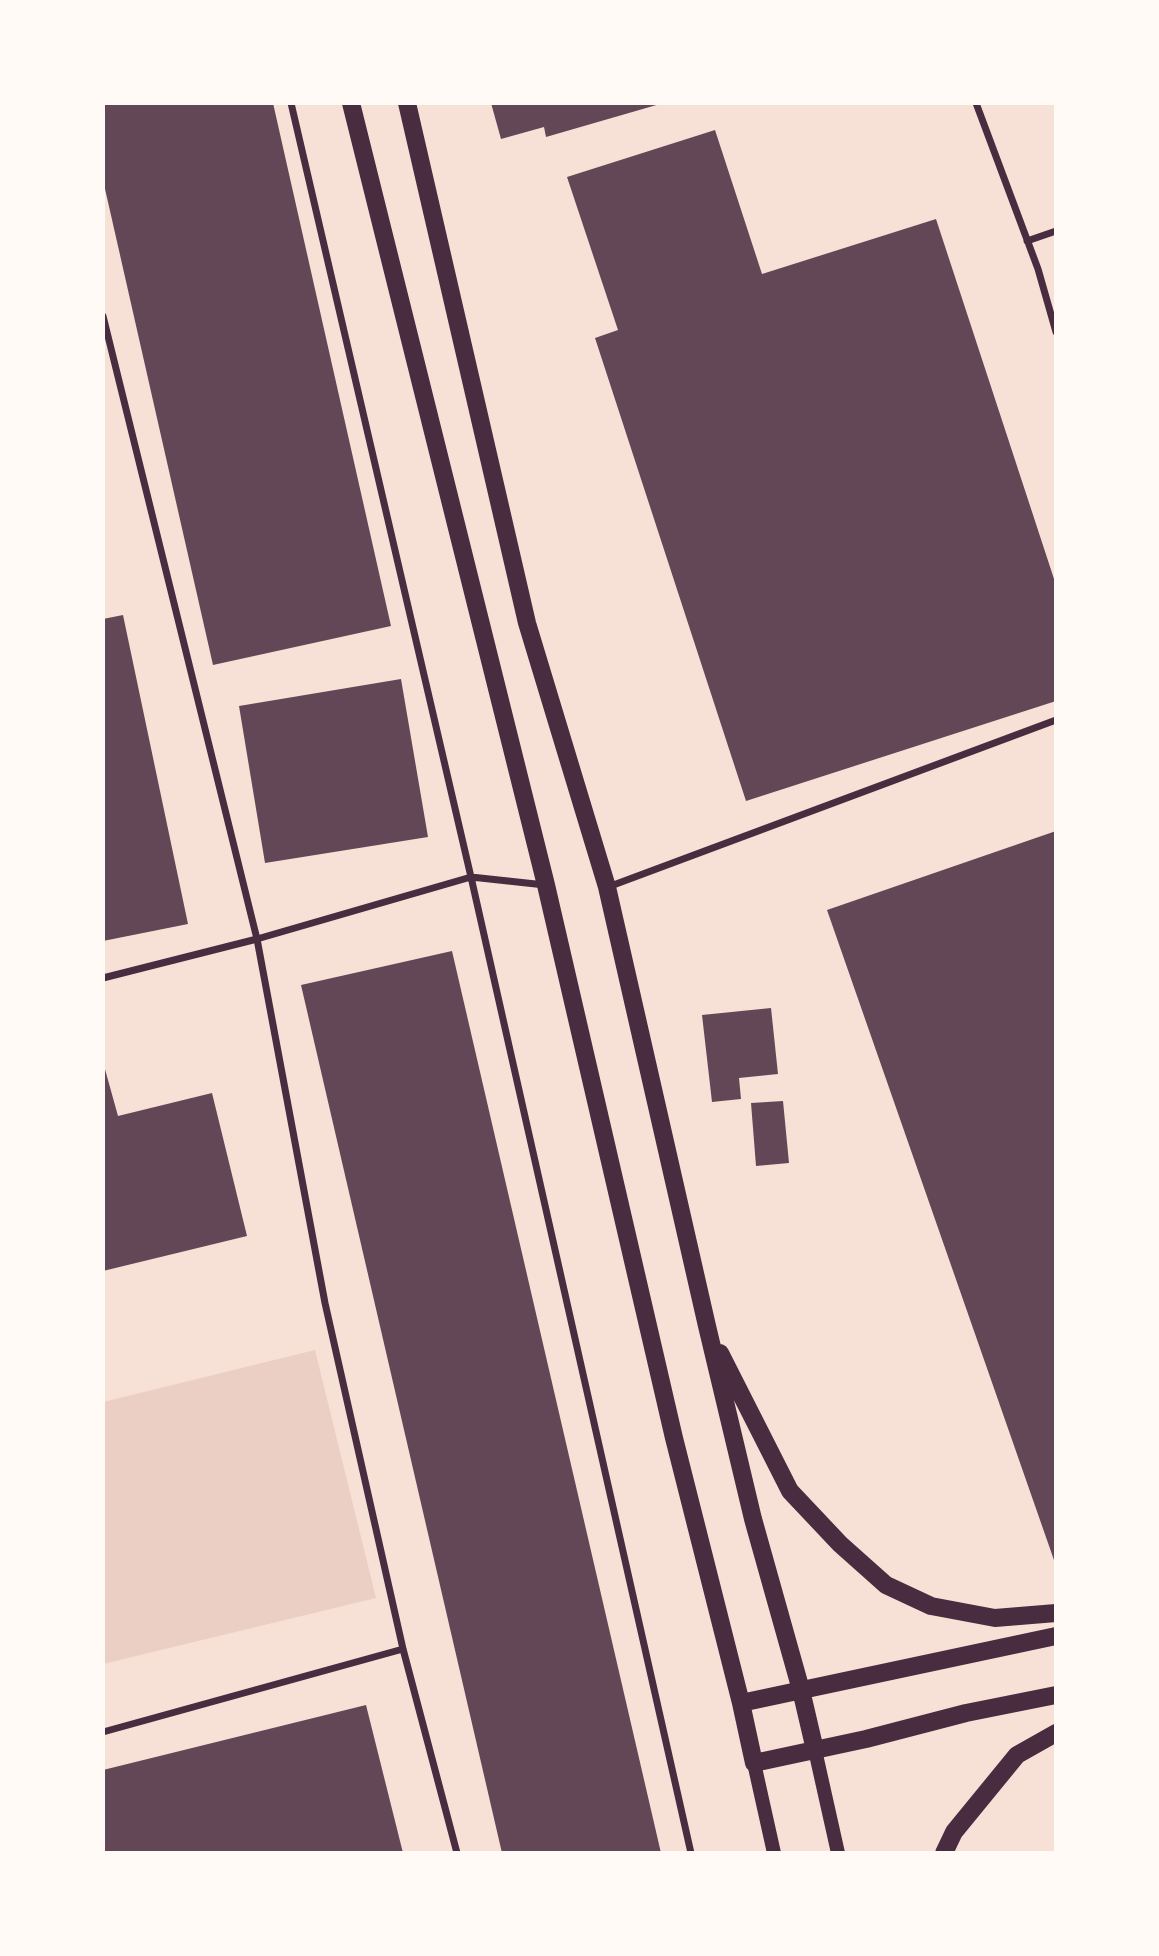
<!DOCTYPE html>
<html>
<head>
<meta charset="utf-8">
<style>
  body { margin:0 }
  #map { position:relative; width:1159px; height:1956px; overflow:hidden; background:#f7e1d7; font-family:"PT Sans Narrow",sans-serif }
  canvas { display:block }
  .frame { position:absolute; inset:0; border:105px solid #fffaf5; pointer-events:none }
</style>
</head>
<body>
<div id="map">
<canvas width="1159" height="1956"></canvas>
<div class="frame"></div>
</div>
<script>
const ctx = document.querySelector('canvas').getContext('2d');
ctx.lineJoin = 'round';
function fill(path, color) { ctx.fillStyle = color; ctx.fill(path, 'evenodd'); }
const poly = rows => new Path2D(rows.map(r => 'M' + r).join(''));
function stroke(path, color, width, dash) { ctx.strokeStyle = color; ctx.lineWidth = width; ctx.lineCap = dash ? 'butt' : 'round'; ctx.setLineDash(dash || []); ctx.stroke(path); }
const green = poly([
  [315,1350,376,1598,103,1664,103,1402]
]);
const building = poly([
  [103,103,273,103,391,626,213,665,103,180],
  [491,103,660,103,660,104,546,137,544,127,501,139],
  [715,130,762,274,936,219,1056,585,1056,701,746,801,595,338,618,330,567,177],
  [123,615,188,924,103,941,103,619],
  [401,679,428,837,265,863,239,706],
  [1056,831,1056,1563,1055,1563,827,910],
  [452,951,661,1853,502,1853,301,985],
  [771,1008,778,1074,739,1078,741,1099,712,1102,702,1015],
  [103,1062,118,1116,212,1093,247,1236,103,1271],
  [783,1101,789,1163,756,1166,751,1103],
  [366,1705,403,1853,103,1853,103,1770]
]);
const minor = poly([
  [291,103,471,877,691,1853],
  [976,103,1038,269,1056,332],
  [1027,241,1056,231],
  [103,316,257,939,325,1303,403,1649,457,1853],
  [608,887,1056,720],
  [103,978,257,939,471,877,545,885],
  [103,1732,403,1649]
]);
const secondary = poly([
  [815,1750,838,1853],
  [754,1763,774,1853]
]);
const primary = poly([
  [351,103,546,885,674,1438,741,1703,754,1763,866,1739,966,1713,1056,1695],
  [407,103,527,623,607,887,707,1326,753,1519,801,1690,815,1750],
  [720,1353,790,1491,840,1544,886,1585,931,1606,995,1618,1056,1613],
  [741,1703,1056,1636],
  [944,1853,954,1832,1017,1755,1056,1733]
]);
fill(green, '#ebcfc5');
fill(building, '#644757');
stroke(minor, '#4a2c40', 7);
stroke(secondary, '#4a2c40', 14);
stroke(primary, '#4a2c40', 18);
</script>
</body>
</html>
